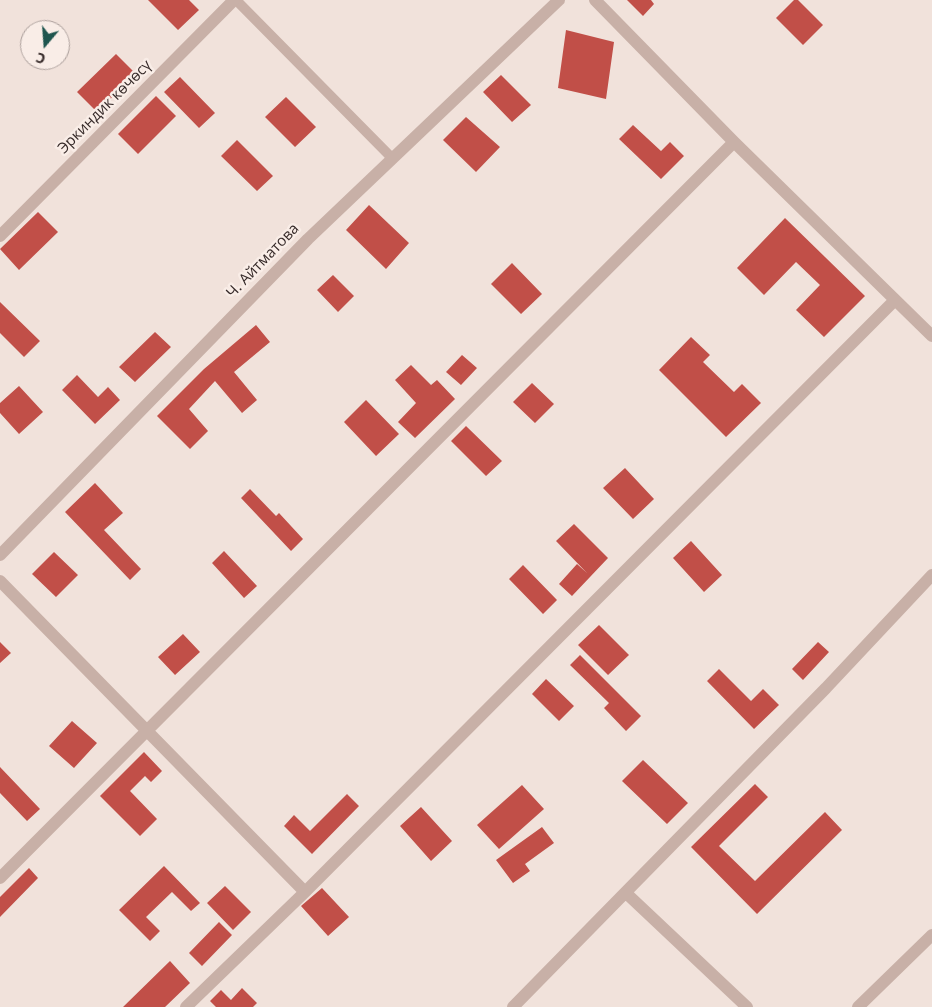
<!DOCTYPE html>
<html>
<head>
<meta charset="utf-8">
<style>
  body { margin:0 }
  #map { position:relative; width:932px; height:1007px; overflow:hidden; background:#f1e2db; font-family:"Open Sans",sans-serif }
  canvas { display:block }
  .north { position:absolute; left:20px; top:20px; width:50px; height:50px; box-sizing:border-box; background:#f9ede7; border:1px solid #ab9f9b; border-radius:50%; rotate:198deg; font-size:14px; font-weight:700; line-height:20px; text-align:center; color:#352928 }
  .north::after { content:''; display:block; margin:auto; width:18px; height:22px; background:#1f554e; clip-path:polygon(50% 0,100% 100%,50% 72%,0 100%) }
</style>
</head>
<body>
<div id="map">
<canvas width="932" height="1007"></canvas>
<div class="north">С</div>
</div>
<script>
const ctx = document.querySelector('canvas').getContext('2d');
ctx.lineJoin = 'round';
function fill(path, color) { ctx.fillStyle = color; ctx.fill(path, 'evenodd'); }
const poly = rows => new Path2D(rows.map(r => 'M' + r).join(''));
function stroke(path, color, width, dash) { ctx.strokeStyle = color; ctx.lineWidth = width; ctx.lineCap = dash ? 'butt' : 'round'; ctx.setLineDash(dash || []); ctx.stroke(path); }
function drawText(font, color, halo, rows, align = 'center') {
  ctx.font = font + ' "Open Sans",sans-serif'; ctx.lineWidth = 5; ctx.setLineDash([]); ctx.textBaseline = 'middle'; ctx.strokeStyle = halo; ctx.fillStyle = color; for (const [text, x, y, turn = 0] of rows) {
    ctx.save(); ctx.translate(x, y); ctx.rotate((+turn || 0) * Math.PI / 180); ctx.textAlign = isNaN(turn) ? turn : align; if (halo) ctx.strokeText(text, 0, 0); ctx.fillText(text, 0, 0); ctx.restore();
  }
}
const building = poly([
  [148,0,189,0,199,10,178,30],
  [627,0,651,0,654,4,643,16],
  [794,0,798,0,823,25,803,45,776,18],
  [566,30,614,42,606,99,558,88],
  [116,54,136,74,97,112,77,92],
  [501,75,531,105,512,122,483,92],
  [180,77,215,113,199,128,164,92],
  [156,96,176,116,138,154,118,134],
  [286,97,316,127,295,147,265,117],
  [466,117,500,147,476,172,443,140],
  [633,125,661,151,670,142,684,156,661,179,619,139],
  [237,140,273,176,257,191,221,156],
  [369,205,409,243,386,269,346,230],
  [38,212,58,232,19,270,0,249],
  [785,218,865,296,824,337,796,310,820,285,796,262,764,295,737,268],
  [512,263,542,294,521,314,491,284],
  [333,275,354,296,338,312,317,290],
  [0,302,40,341,24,357,0,333],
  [256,325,270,342,234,372,257,400,242,413,215,381,189,409,208,431,190,449,157,416,204,369],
  [155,332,171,347,135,382,119,367],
  [691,337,710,355,703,362,734,392,742,384,761,403,726,437,659,370],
  [462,355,477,368,461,385,446,372],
  [411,365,431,385,437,380,455,399,415,438,398,422,416,403,395,380],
  [77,375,98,397,108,387,120,400,95,424,62,390],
  [532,383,554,404,535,423,513,402],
  [19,386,43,412,19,434,0,413,0,403],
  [366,400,399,434,376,456,344,422],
  [466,426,502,461,486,476,451,441],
  [625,468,654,499,633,519,603,488],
  [95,483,123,513,104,530,141,569,130,580,65,512],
  [250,489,276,516,279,513,303,539,291,551,241,498],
  [574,524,608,558,572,596,559,584,577,564,587,573,556,541],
  [691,541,722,575,704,592,673,558],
  [224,551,257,586,244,598,212,563],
  [54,552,78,575,56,597,32,574],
  [523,565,557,600,543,614,509,579],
  [599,625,629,655,608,675,578,645],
  [183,634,200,652,175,675,158,657],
  [0,642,11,653,0,663],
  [818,642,829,652,803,680,792,669],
  [580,655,641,716,626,731,604,708,609,703,570,665],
  [719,669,751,701,763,689,779,705,754,729,707,681],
  [546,679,574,706,559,721,532,694],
  [72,721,97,743,74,768,49,746],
  [144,752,162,771,151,782,145,776,130,791,157,819,140,836,100,796],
  [643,760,688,803,667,824,622,781],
  [0,767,40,809,27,821,0,793],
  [755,784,768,797,719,846,755,881,825,812,842,830,757,914,691,847],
  [522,785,544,809,499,849,477,825],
  [347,794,359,806,312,854,284,826,294,815,310,831],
  [421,807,452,841,431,861,400,826],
  [542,827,554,843,525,864,530,871,513,883,496,860],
  [164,866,200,903,191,911,172,892,146,917,160,931,150,941,119,910],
  [29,868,38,878,0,917,0,897],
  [225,886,251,912,233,930,207,903],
  [322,888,349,917,328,936,301,906],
  [219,922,232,935,202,966,189,953],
  [170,961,190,983,165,1007,123,1007],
  [242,988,257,1003,253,1007,216,1007,210,1001,221,990,231,1000]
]);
const lane = poly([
  [236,0,392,158]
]);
const street = poly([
  [595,0,734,142,932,336],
  [0,236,234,0],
  [0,555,308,239,559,0],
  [0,581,305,892],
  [0,878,734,142],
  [626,893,747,1007],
  [186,1007,305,892,895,300],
  [513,1007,826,688,932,575],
  [858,1007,932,935]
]);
const streetNames = [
  ["Эркиндик көчөсү",105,107,-45],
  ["Ч. Айтматова",263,261,-46]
];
fill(building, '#c14f48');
stroke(lane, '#c8b0a7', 10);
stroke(street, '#c8b0a7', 12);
drawText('15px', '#352928', '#f9ede7', streetNames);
</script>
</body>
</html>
